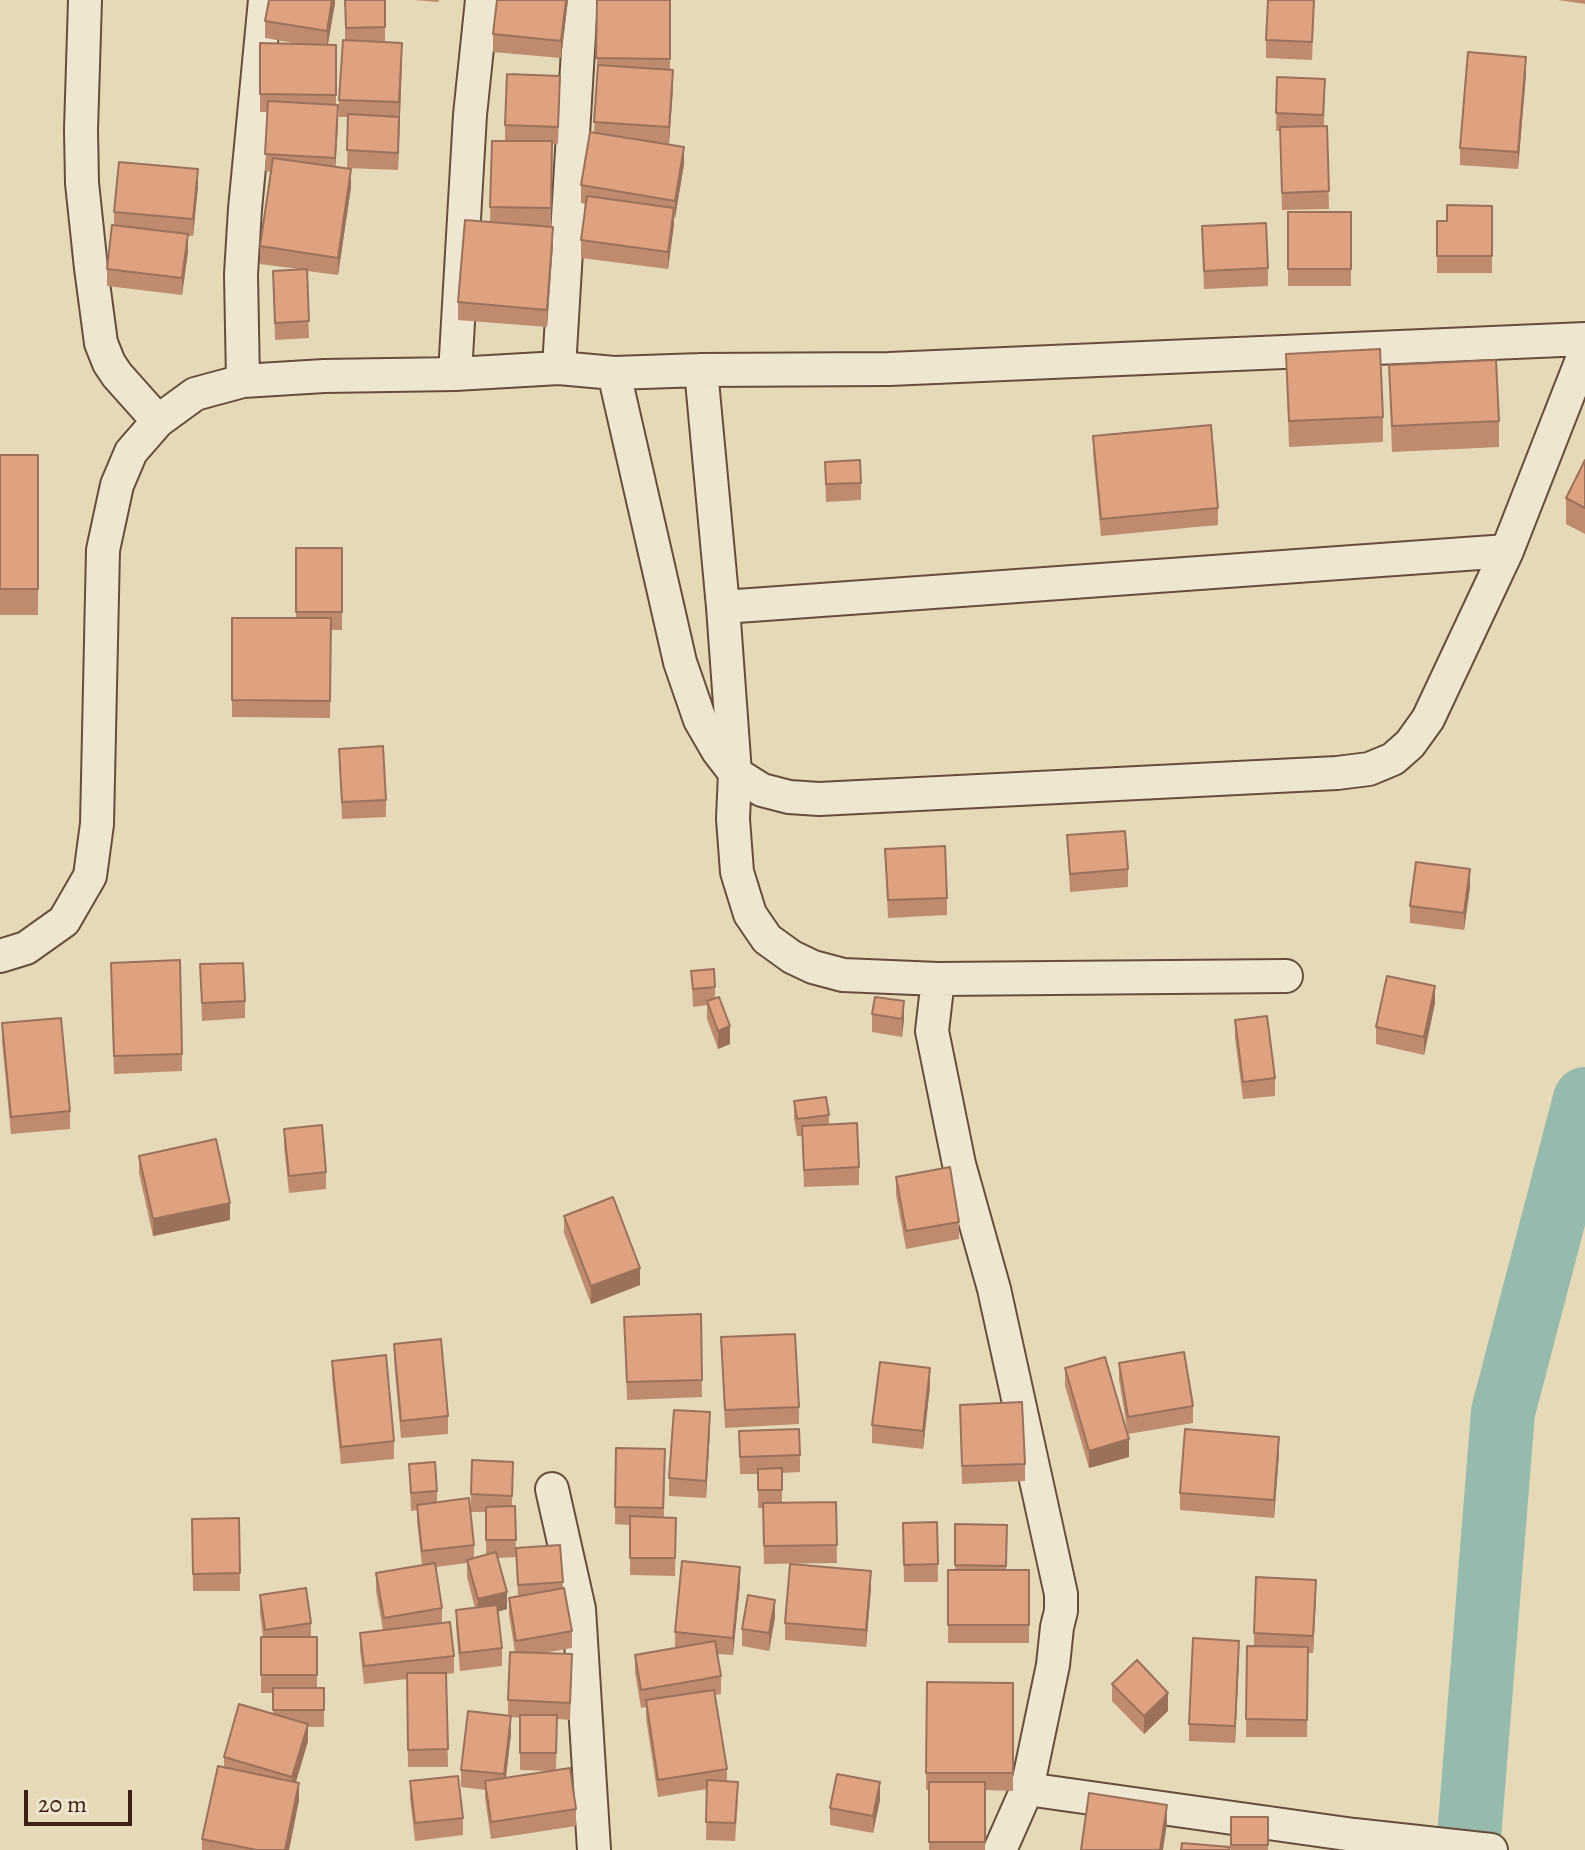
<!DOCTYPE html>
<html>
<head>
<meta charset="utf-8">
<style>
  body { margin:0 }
  #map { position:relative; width:1585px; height:1850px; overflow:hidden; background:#e5d9b7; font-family:Alegreya,serif }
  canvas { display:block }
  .scale { position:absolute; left:24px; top:1790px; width:108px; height:36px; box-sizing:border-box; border:4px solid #3b2014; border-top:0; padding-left:10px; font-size:24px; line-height:28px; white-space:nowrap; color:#3b2014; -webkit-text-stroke:6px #eee6d0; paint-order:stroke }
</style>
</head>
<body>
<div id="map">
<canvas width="1585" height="1850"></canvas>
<div class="scale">20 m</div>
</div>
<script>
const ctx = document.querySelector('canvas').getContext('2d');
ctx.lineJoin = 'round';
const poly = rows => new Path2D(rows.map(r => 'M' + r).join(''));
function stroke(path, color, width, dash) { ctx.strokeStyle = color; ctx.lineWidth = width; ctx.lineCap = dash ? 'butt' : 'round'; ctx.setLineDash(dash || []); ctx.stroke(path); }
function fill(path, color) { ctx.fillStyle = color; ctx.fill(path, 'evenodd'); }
const river = poly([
  [1468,1850,1503,1412,1585,1099]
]);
const street = poly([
  [85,0,81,130,82,183,91,268,101,343,109,363,117,375,158,421],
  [559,368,581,0],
  [701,370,723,607,735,773,733,819,737,872,750,914,767,939,792,957,813,967,843,975,938,979,1286,976],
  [614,373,680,662,700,720,718,751,735,773,762,790,789,797,819,799,1337,773,1369,769,1393,759,1410,744,1428,719,1507,551,1585,352],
  [455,374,470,115,482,0],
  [243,381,241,274,245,209,265,0],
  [723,607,1507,551],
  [0,956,26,948,64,921,90,876,97,824,103,550,117,485,131,452,158,421,195,394,243,381,324,376,455,374,559,368,614,373,701,370,889,369,1585,339],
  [938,979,932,1031,959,1164,994,1289,1061,1594,1061,1611,1057,1627,1053,1665,1027,1789,1000,1850],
  [552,1489,579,1609,594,1850],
  [1027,1789,1354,1835,1491,1850]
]);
const wall = poly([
  [335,0,328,44,336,45,336,105,338,123,335,167,351,187,338,275,307,271,309,338,275,340,273,271,299,269,260,264,260,246,271,172,265,171,268,112,260,112,260,43,299,44,265,38,265,21],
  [345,0,385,0,385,42,402,60,398,170,347,168,348,117,339,117,339,100,345,40],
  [414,0,439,0,438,2],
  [568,0,561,58,493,52,493,34],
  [597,0,671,0,670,70,673,88,669,144,684,164,675,218,674,218,668,269,581,258,581,240,586,204,581,203,581,185,594,132,597,75],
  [1558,0,1585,0,1585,4],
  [1314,11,1312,60,1266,58,1266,40],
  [1526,74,1518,169,1460,165,1460,148],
  [1277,77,1325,79,1324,126,1327,126,1329,209,1282,210,1280,131,1276,131],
  [560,94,558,144,552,144,551,226,534,225,553,244,547,327,458,320,458,302,490,222,492,141,505,141,505,125],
  [198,186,193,236,188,236,188,251,182,295,107,286,107,269,114,225,114,212],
  [1492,206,1492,273,1437,273,1437,221,1447,221],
  [1288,212,1351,212,1351,286,1288,286],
  [1202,226,1268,268,1268,286,1204,289],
  [1286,354,1383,417,1383,442,1289,447],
  [1389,365,1499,421,1499,447,1392,452],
  [1093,436,1218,508,1218,525,1101,536,1093,453],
  [0,455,38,455,38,615,0,615],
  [1585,460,1585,534,1566,524,1566,498],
  [825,462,861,483,861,500,826,502],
  [296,548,342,548,342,630,331,630,330,718,232,717,232,618,296,618],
  [339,749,386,800,386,817,342,819],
  [1067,835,1128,869,1128,887,1070,892],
  [885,849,947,898,947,915,888,918],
  [1470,887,1464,930,1410,923,1410,906],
  [200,964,245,1001,245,1018,202,1021],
  [691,971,715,987,715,998,730,1044,718,1049,707,1019,707,1005,693,1007],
  [111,980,182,1054,182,1071,114,1074],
  [1435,1003,1424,1055,1376,1044,1376,1027],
  [872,1014,904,1019,902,1037,872,1032],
  [1235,1020,1275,1078,1275,1096,1243,1099,1235,1038],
  [2,1023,70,1111,70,1129,11,1134,2,1041],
  [794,1101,829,1115,829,1124,859,1167,859,1185,804,1187,802,1136,797,1136,794,1118],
  [284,1129,326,1172,326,1189,289,1193,284,1146],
  [139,1156,230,1220,153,1236,139,1173],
  [896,1177,959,1222,959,1239,906,1249,896,1195],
  [564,1216,640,1285,591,1304,564,1233],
  [701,1314,702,1397,627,1400,624,1317],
  [721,1337,799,1407,799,1424,725,1428],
  [394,1344,448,1416,448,1434,401,1438,394,1361],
  [332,1361,394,1441,394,1459,341,1464,332,1378],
  [1119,1363,1193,1406,1193,1423,1128,1434,1119,1380],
  [1065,1368,1129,1457,1089,1468,1065,1386],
  [930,1386,923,1449,872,1443,872,1425],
  [960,1405,1025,1464,1025,1481,962,1484],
  [710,1429,706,1498,669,1496,669,1478],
  [739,1431,800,1455,800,1472,782,1473,782,1502,836,1502,837,1563,764,1564,763,1508,758,1508,758,1474,740,1474],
  [616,1448,665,1449,664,1517,676,1518,675,1576,630,1575,630,1525,615,1524],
  [1279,1454,1274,1518,1180,1510,1180,1493],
  [513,1462,512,1506,515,1506,516,1557,498,1558,507,1609,497,1612,502,1648,502,1666,460,1671,456,1627,456,1610,475,1608,467,1577,467,1563,436,1567,442,1608,442,1623,454,1656,454,1673,446,1674,448,1767,408,1767,407,1679,364,1684,360,1650,360,1633,383,1630,376,1591,376,1573,422,1565,417,1522,417,1510,411,1511,409,1464,437,1491,437,1502,474,1545,474,1558,486,1555,486,1512,471,1512,471,1494],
  [239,1518,240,1591,193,1591,192,1519],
  [937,1522,938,1582,904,1582,903,1523],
  [955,1524,1007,1525,1006,1570,1029,1570,1029,1643,948,1643,948,1570,955,1570],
  [560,1545,563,1588,572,1631,572,1648,544,1653,572,1672,570,1720,557,1719,556,1770,576,1809,576,1826,491,1839,485,1798,485,1790,461,1787,461,1770,508,1716,508,1700,515,1652,509,1615,509,1598,518,1596,516,1548],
  [511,1717,520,1718,520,1770,553,1771,506,1778,511,1734],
  [740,1584,733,1655,717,1654,721,1676,721,1694,715,1695,727,1769,727,1781,738,1800,735,1841,706,1840,707,1789,658,1797,646,1718,646,1707,641,1708,635,1672,635,1655,675,1648,675,1632],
  [871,1588,866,1647,785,1640,785,1623],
  [260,1595,311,1623,311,1637,317,1637,317,1688,324,1688,324,1727,308,1727,308,1741,296,1782,299,1800,289,1850,202,1850,202,1839,224,1767,224,1757,273,1714,273,1693,261,1693,261,1637,263,1637,260,1613],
  [1316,1597,1313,1653,1308,1653,1307,1737,1246,1737,1247,1646,1254,1646,1254,1633],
  [775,1617,769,1651,742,1646,742,1629],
  [1239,1658,1235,1743,1189,1741,1189,1724],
  [927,1682,1013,1683,1013,1791,985,1790,985,1850,929,1850,929,1790,926,1790],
  [1112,1684,1168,1711,1144,1734,1112,1701],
  [410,1781,463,1818,463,1835,415,1841,410,1798],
  [880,1800,873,1833,830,1825,830,1808],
  [1231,1817,1268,1817,1268,1850,1231,1850]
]);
const shadedWall = poly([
  [332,0,335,0,335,4,327,49,327,31],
  [566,0,568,0,561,58,561,41],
  [402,43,402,60,398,170,399,102],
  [1526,57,1526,74,1518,169,1518,152],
  [673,70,673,88,669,144,669,127],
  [338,105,338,123,335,175,335,158],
  [684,147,684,164,675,218,675,201],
  [198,169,198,186,193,236,193,219],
  [351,169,351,187,338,275,338,258],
  [674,208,674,225,668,269,668,252],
  [553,227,553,244,547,327,547,310],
  [188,234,188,251,182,295,182,278],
  [1470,869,1470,887,1464,930,1464,913],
  [1435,986,1435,1003,1424,1055,1424,1037],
  [904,1001,904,1019,902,1037,902,1019],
  [730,1026,730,1044,718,1049,718,1031],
  [230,1203,230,1220,153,1236,153,1219],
  [640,1268,640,1285,591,1304,591,1286],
  [930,1368,930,1386,923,1449,923,1431],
  [710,1412,710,1429,706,1498,706,1481],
  [1279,1437,1279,1454,1274,1518,1274,1500],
  [1129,1439,1129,1457,1089,1468,1089,1451],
  [740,1567,740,1584,733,1655,733,1638],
  [871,1571,871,1588,866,1647,866,1630],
  [1316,1580,1316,1597,1313,1653,1313,1636],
  [507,1592,507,1609,478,1617,478,1599],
  [775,1600,775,1617,769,1651,769,1633],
  [1239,1641,1239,1658,1235,1743,1235,1726],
  [1168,1693,1168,1711,1144,1734,1144,1716],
  [511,1716,511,1734,504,1792,504,1774],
  [308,1724,308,1741,292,1795,292,1777],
  [880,1782,880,1800,873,1833,873,1816],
  [299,1783,299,1800,289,1850,285,1850],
  [1167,1805,1167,1823,1163,1850,1160,1850]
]);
const building = poly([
  [269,0,332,0,327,31,265,21,269,0],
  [345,0,385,0,385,27,346,28,345,0],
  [497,0,566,0,561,41,493,34,497,0],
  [597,0,670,0,670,59,596,58,597,0],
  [1268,0,1314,0,1312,42,1266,40,1268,0],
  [343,40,402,43,399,102,339,100,343,40],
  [260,43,336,45,336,95,260,94,260,43],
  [1468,52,1526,57,1518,152,1460,148,1468,52],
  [598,65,673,70,669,127,594,122,598,65],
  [507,74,560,76,558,127,505,125,507,74],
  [1277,77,1325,79,1323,115,1276,113,1277,77],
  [268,101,338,105,335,158,265,154,268,101],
  [348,114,399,117,398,153,347,150,348,114],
  [1327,126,1329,191,1282,193,1280,127,1327,126],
  [590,132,684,147,675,201,581,185,590,132],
  [492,141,552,141,551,208,490,207,492,141],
  [273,158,351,169,338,258,260,246,273,158],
  [119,162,198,169,193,219,114,212,119,162],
  [587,196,674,208,668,252,581,240,587,196],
  [1447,205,1492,206,1492,256,1437,256,1437,221,1447,221,1447,205],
  [1288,212,1351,212,1351,269,1288,269,1288,212],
  [465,220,553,227,547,310,458,302,465,220],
  [1266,223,1268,268,1204,271,1202,226,1266,223],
  [112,225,188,234,182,278,107,269,112,225],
  [307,269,309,321,275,323,273,271,307,269],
  [1380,349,1383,417,1289,421,1286,354,1380,349],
  [1496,360,1499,421,1392,426,1389,365,1496,360],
  [1211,425,1218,508,1101,519,1093,436,1211,425],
  [0,455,38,455,38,589,0,589,0,455],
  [860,460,861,483,826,484,825,462,860,460],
  [1585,460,1585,508,1566,498,1585,460],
  [296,548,342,548,342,612,296,612,296,548],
  [232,618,331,618,330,701,232,700,232,618],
  [383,746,386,800,342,802,339,749,383,746],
  [1125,831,1128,869,1070,874,1067,835,1125,831],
  [945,846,947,898,888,900,885,849,945,846],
  [1416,862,1470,869,1464,913,1410,906,1416,862],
  [180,960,182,1054,114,1056,111,963,180,960],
  [243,963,245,1001,202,1003,200,964,243,963],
  [714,969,715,987,693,989,691,971,714,969],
  [1387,976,1435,986,1424,1037,1376,1027,1387,976],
  [719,997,730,1026,718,1031,707,1001,719,997],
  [875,997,904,1001,902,1019,872,1014,875,997],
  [1267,1016,1275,1078,1243,1082,1235,1020,1267,1016],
  [61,1018,70,1111,11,1117,2,1023,61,1018],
  [826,1097,829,1115,797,1119,794,1101,826,1097],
  [857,1123,859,1167,804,1170,802,1126,857,1123],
  [322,1125,326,1172,289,1176,284,1129,322,1125],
  [216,1139,230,1203,153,1219,139,1156,216,1139],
  [950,1167,959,1222,906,1231,896,1177,950,1167],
  [613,1197,640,1268,591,1286,564,1216,613,1197],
  [701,1314,702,1380,627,1382,624,1317,701,1314],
  [795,1334,799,1407,725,1410,721,1337,795,1334],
  [441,1339,448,1416,401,1421,394,1344,441,1339],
  [1184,1352,1193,1406,1128,1417,1119,1363,1184,1352],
  [386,1355,394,1441,341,1447,332,1361,386,1355],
  [1105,1357,1129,1439,1089,1451,1065,1368,1105,1357],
  [880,1362,930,1368,923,1431,872,1425,880,1362],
  [1022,1402,1025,1464,962,1466,960,1405,1022,1402],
  [674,1410,710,1412,706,1481,669,1478,674,1410],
  [799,1429,800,1455,740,1457,739,1431,799,1429],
  [1185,1429,1279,1437,1274,1500,1180,1493,1185,1429],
  [616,1448,665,1449,663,1508,615,1507,616,1448],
  [472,1460,513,1462,512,1496,471,1494,472,1460],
  [435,1462,437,1491,411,1493,409,1464,435,1462],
  [782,1468,782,1490,758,1490,758,1469,782,1468],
  [469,1498,474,1545,422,1551,417,1505,469,1498],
  [836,1502,837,1545,764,1546,763,1503,836,1502],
  [515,1506,516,1540,486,1540,486,1507,515,1506],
  [630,1516,676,1518,675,1558,630,1558,630,1516],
  [239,1518,240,1573,193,1574,192,1519,239,1518],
  [937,1522,938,1564,904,1565,903,1523,937,1522],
  [955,1524,1007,1525,1006,1566,955,1565,955,1524],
  [560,1545,563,1582,518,1585,516,1548,560,1545],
  [496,1552,507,1592,478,1599,467,1560,496,1552],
  [682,1561,740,1567,733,1638,675,1632,682,1561],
  [435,1563,442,1608,384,1618,376,1573,435,1563],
  [790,1564,871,1571,866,1630,785,1623,790,1564],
  [948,1570,1029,1570,1029,1625,948,1625,948,1570],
  [1256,1577,1316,1580,1313,1636,1254,1633,1256,1577],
  [306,1588,311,1623,265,1630,260,1595,306,1588],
  [564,1588,572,1631,516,1641,509,1598,564,1588],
  [748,1595,775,1600,769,1633,742,1629,748,1595],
  [497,1605,502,1648,460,1653,456,1610,497,1605],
  [450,1622,454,1656,364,1666,360,1633,450,1622],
  [261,1637,317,1637,317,1675,261,1675,261,1637],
  [1193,1638,1239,1641,1235,1726,1189,1724,1193,1638],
  [715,1641,721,1676,641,1690,635,1655,715,1641],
  [1247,1646,1308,1647,1307,1720,1246,1719,1247,1646],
  [510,1652,572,1654,570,1703,508,1700,510,1652],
  [1137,1660,1168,1693,1144,1716,1112,1684,1137,1660],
  [407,1673,446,1673,448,1749,408,1750,407,1673],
  [927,1682,1013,1683,1013,1773,926,1773,927,1682],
  [273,1688,324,1688,324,1710,273,1710,273,1688],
  [714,1690,727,1769,658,1780,646,1700,714,1690],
  [239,1704,308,1724,292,1777,224,1757,239,1704],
  [468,1711,511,1716,504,1774,461,1770,468,1711],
  [520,1715,557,1715,556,1753,520,1753,520,1715],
  [218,1766,299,1783,285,1850,257,1850,202,1839,218,1766],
  [570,1768,576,1809,491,1822,485,1781,570,1768],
  [837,1774,880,1782,873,1816,830,1808,837,1774],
  [458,1776,463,1818,415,1823,410,1781,458,1776],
  [707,1780,738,1782,735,1823,706,1822,707,1780],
  [929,1782,985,1782,985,1842,929,1842,929,1782],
  [1089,1793,1167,1805,1160,1850,1081,1850,1089,1793],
  [1231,1817,1268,1817,1268,1845,1231,1845,1231,1817],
  [1182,1843,1230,1847,1229,1850,1181,1850,1182,1843]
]);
stroke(river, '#96baac', 64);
stroke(street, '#664e3d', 36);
stroke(street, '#eee6d0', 32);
fill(wall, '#bf8b6e');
fill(shadedWall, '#9b715a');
fill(building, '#dea280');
stroke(building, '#9b715a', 2);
</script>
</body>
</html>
